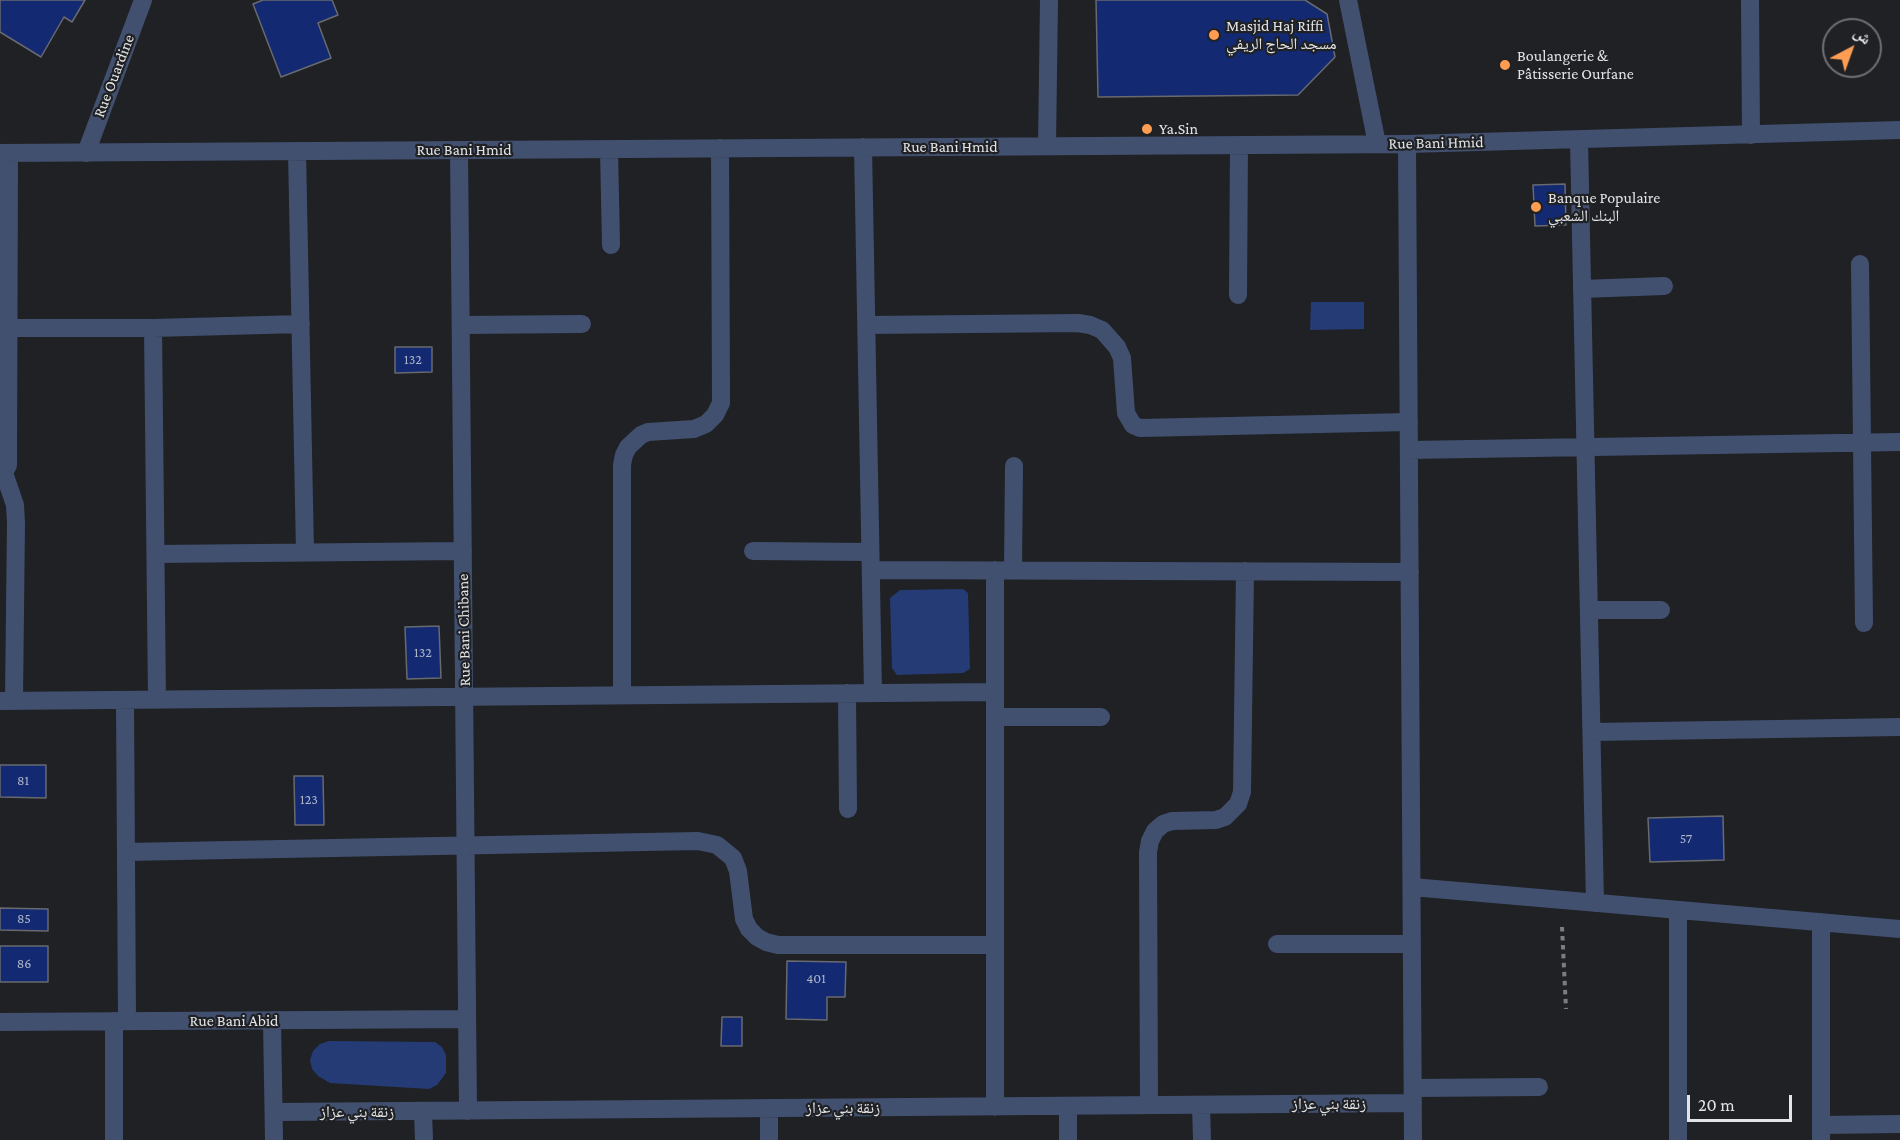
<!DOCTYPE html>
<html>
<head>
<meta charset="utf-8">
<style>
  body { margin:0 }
  #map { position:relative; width:1900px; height:1140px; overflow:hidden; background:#1f2124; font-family:"Crimson Pro","Noto Naskh Arabic",serif }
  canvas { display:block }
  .north { position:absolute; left:1822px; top:18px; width:60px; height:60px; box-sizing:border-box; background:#1f2124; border:2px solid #6d6f72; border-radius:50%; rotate:41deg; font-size:16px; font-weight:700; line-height:24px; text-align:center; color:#e2e4e6 }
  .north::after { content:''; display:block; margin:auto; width:21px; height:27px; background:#fc9d53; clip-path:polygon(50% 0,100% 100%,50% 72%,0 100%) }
  .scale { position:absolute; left:1687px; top:1095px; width:105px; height:27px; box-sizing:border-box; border:3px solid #e2e4e6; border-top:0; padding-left:8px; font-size:18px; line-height:21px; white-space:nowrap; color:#e2e4e6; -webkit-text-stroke:4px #1f2124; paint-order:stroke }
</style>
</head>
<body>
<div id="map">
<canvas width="1900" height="1140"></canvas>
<div class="north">ش</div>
<div class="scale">20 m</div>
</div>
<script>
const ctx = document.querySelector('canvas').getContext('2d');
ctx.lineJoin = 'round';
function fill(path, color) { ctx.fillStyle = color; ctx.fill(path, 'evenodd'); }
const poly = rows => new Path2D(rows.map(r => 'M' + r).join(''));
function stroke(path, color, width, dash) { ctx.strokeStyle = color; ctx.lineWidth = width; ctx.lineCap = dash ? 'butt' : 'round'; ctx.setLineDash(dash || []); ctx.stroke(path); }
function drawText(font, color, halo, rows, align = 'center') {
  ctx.font = font + ' "Crimson Pro","Noto Naskh Arabic",serif'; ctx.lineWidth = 4.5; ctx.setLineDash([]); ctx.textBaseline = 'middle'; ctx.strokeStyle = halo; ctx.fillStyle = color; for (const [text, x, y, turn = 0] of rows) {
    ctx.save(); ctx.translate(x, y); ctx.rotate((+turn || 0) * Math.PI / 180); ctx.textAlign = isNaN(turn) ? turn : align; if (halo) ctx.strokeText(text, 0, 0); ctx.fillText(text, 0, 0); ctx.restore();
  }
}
const green = poly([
  [1311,302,1364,302,1364,329,1310,330],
  [963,589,968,593,970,669,963,673,897,675,892,668,890,598,900,590],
  [329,1041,435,1042,442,1047,446,1055,446,1073,437,1085,429,1089,330,1083,318,1076,312,1069,310,1060,313,1051,320,1044]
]);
const building = poly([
  [0,0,85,0,72,22,64,17,41,57,0,32,0,0],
  [263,0,332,0,338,15,318,23,331,58,281,77,253,4,263,0],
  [1096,0,1305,0,1327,14,1335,57,1298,95,1098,97,1096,0],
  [1565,184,1566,225,1535,226,1533,185,1565,184],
  [395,347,432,347,432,372,395,373,395,347],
  [439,626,441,678,407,679,405,627,439,626],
  [0,765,46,765,46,798,0,797,0,765],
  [294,776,323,776,324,825,295,825,294,776],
  [1723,816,1724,860,1650,862,1648,818,1723,816],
  [0,908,48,909,48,931,0,930,0,908],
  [0,946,48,946,48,982,0,982,0,946],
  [787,961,846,962,845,997,827,997,827,1020,786,1019,787,961],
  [722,1017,742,1017,742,1046,721,1046,722,1017]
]);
const path = poly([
  [1562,927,1566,1009]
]);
const minor = poly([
  [1348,0,1377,144],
  [1750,0,1751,135],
  [1579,140,1595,903],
  [1407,144,1413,1140],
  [1047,146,1049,0],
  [863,147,873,693],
  [609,149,611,245],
  [459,150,468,1111],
  [297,151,305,552],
  [0,153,1407,144,1900,130],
  [86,153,143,0],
  [1860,264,1864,623],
  [1582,289,1664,286],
  [1238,295,1239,145],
  [461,325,582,324],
  [867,325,1078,323,1090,325,1102,330,1117,347,1122,358,1126,413,1133,425,1140,428,1409,422],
  [9,328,153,328,301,324],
  [153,328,157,700],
  [1409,450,1900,442],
  [4,473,15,505,16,523,14,700],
  [0,477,4,473,8,465,9,153],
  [753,551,870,552],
  [156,554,463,551],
  [871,570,1410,572],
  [995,570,995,1107],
  [1013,570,1014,466],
  [1589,610,1661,610],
  [847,693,848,809],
  [622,695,622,465,624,455,628,447,641,435,648,432,694,429,706,424,715,415,721,403,720,148],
  [125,700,127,1021],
  [0,701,995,692],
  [995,717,1101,717],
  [1592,732,1900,727],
  [126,852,698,841,717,845,733,858,738,871,744,919,749,929,757,937,766,942,778,945,995,945],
  [1412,887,1900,929],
  [1277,944,1412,944],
  [114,1021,114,1140],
  [272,1021,274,1140],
  [0,1022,467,1019],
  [1413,1088,1539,1087],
  [1149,1105,1148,852,1150,841,1155,831,1163,824,1172,821,1216,820,1225,817,1238,804,1242,792,1245,571],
  [1201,1105,1202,1140],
  [769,1108,769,1140],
  [423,1111,424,1140],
  [274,1112,1413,1103],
  [1821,1125,1900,1124],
  [1068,1140,1068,1106],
  [1678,1140,1678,910],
  [1821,1140,1821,922]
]);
const markers = [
  [1214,35,6,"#fc9d53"],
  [1505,65,6,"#fc9d53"],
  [1147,129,6,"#fc9d53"],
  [1536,207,6,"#fc9d53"]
];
const numberNames = [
  ["132",413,360],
  ["132",423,653],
  ["81",23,781],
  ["123",309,800],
  ["57",1686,839],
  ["85",24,919],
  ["86",24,964],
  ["401",816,979]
];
const poiNames = [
  ["Masjid Haj Riffi",1226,26],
  ["مسجد الحاج الريفي",1226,44],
  ["Boulangerie &",1517,56],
  ["Pâtisserie Ourfane",1517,74],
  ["Ya.Sin",1159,129],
  ["Banque Populaire",1548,198],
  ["البنك الشعبي",1548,216]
];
const streetNames = [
  ["Rue Ouardine",114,76,-69],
  ["Rue Bani Hmid",1436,143,-1],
  ["Rue Bani Hmid",950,147],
  ["Rue Bani Hmid",464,150],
  ["Rue Bani Chibane",464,630,-91],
  ["Rue Bani Abid",234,1021],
  ["زنقة بني عزاز",1329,1104],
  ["زنقة بني عزاز",843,1108],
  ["زنقة بني عزاز",357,1112]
];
fill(green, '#253b75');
fill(building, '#132971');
stroke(building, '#686a6f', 1.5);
stroke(path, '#7b7d7f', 4, [4.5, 4.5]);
stroke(minor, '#425070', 18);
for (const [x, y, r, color] of markers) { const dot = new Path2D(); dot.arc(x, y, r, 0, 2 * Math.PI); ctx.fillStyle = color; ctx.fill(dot); stroke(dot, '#1f2124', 2); }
drawText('14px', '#aeb5c9', null, numberNames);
drawText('16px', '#e2e4e6', '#1f2124', poiNames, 'left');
drawText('16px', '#e2e4e6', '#1f2124', streetNames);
</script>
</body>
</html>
